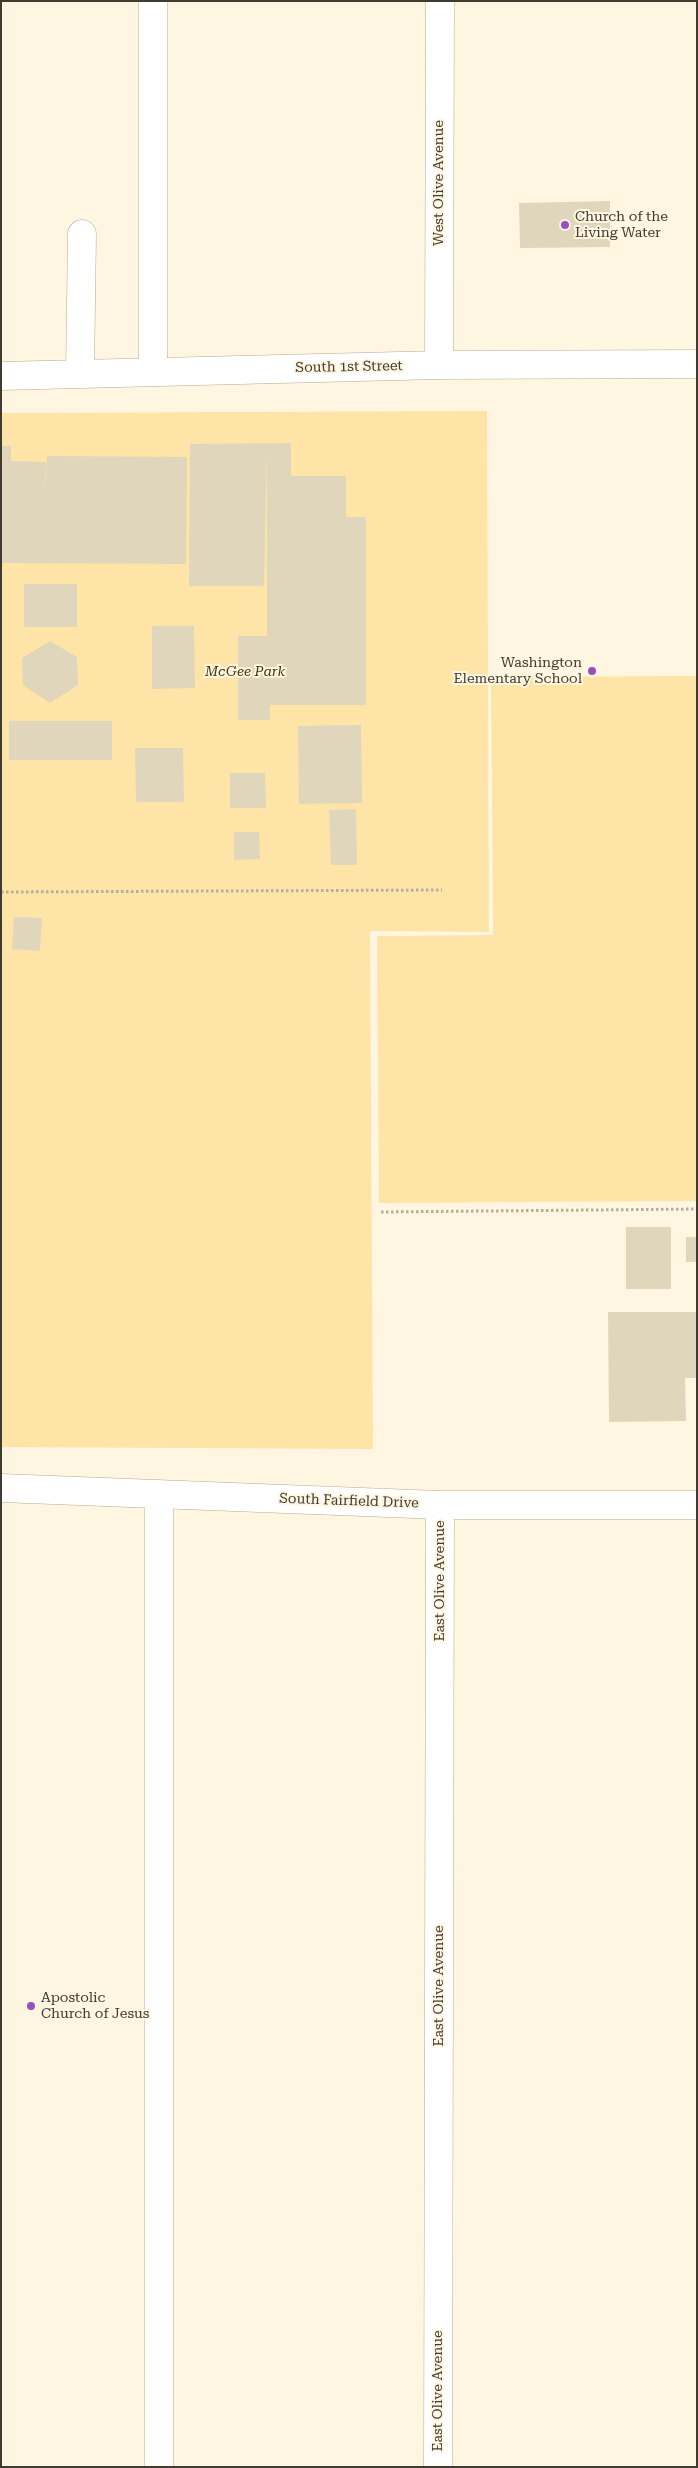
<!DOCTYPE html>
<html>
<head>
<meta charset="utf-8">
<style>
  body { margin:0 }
  #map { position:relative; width:698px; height:2468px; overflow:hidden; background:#fff6e1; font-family:"Roboto Serif",serif }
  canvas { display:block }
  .frame { position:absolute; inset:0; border:2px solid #3f3b30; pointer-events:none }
</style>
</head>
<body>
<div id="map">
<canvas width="698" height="2468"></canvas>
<div class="frame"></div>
</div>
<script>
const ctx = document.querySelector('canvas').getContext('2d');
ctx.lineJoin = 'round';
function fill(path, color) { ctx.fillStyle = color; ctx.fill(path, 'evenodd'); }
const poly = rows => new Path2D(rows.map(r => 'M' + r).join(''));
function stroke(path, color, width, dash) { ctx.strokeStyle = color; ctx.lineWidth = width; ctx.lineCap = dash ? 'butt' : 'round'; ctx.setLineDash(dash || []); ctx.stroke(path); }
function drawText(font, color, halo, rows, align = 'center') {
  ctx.font = font + ' "Roboto Serif",serif'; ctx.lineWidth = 4; ctx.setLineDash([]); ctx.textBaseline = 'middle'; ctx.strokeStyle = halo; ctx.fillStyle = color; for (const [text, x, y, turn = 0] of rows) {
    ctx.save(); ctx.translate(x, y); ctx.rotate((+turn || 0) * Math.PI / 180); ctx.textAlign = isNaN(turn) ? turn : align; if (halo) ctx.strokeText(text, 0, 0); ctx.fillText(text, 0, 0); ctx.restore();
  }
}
const green = poly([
  [487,411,489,932,370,931,373,1449,1,1447,1,413],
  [697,676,697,1201,379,1203,377,936,493,935,491,677]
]);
const building = poly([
  [610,201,610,247,520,248,519,203],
  [291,443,291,476,346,476,346,517,366,517,366,705,270,705,270,720,238,720,238,636,267,636,267,451,264,586,189,586,190,444],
  [1,446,11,446,11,461,46,462,45,497,47,456,187,457,186,564,1,563],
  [24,584,77,584,77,627,24,627],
  [152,626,194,626,195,688,152,689],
  [50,641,77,657,78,685,50,703,23,685,22,658],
  [9,721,112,721,112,760,9,760],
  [361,725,362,803,299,804,298,726],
  [135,748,183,748,184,802,136,802],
  [230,773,265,773,266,808,230,808],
  [356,809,357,865,331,865,329,810],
  [234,832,259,832,260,859,234,860],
  [14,917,42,918,40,951,12,949],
  [626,1227,671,1227,671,1289,626,1289],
  [686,1237,697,1237,697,1262,686,1262],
  [608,1312,697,1312,697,1378,685,1378,686,1421,609,1422]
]);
const path = poly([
  [1,892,442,890],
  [381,1212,697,1209]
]);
const minor = poly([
  [153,1,153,372],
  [439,365,440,1],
  [80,374,82,234],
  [1,376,439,365,697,364],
  [1,1488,440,1505,697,1505],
  [159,1494,159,2467],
  [438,2467,440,1505]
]);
const markers = [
  [565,225,5,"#9d4dbe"],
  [592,671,5,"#9d4dbe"],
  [31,2006,5,"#9d4dbe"]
];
const streetNames = [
  ["West Olive Avenue",439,183,-90],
  ["South 1st Street",349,367,-1],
  ["South Fairfield Drive",349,1501,2],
  ["East Olive Avenue",440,1581,-90],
  ["East Olive Avenue",439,1986,-90],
  ["East Olive Avenue",438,2391,-90]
];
const poiNames = [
  ["Church of the",575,217],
  ["Living Water",575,233],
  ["Washington",582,663,"right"],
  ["Elementary School",582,679,"right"],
  ["Apostolic",41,1998],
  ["Church of Jesus",41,2014]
];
const parkNames = [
  ["McGee Park",245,672]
];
fill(green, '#fee5a7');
fill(building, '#e0d6bc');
stroke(minor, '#b6ab92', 29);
stroke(path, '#b5ae9d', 3, [2.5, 2.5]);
stroke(minor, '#fff', 28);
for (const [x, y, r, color] of markers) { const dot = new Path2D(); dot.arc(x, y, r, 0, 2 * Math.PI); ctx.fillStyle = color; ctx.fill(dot); stroke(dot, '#fff6e1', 2); }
drawText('14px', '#3f3b30', '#fff6e1', streetNames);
drawText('14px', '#3f3b30', '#fff6e1', poiNames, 'left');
drawText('italic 14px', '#42330d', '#fff6e1', parkNames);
</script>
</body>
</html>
